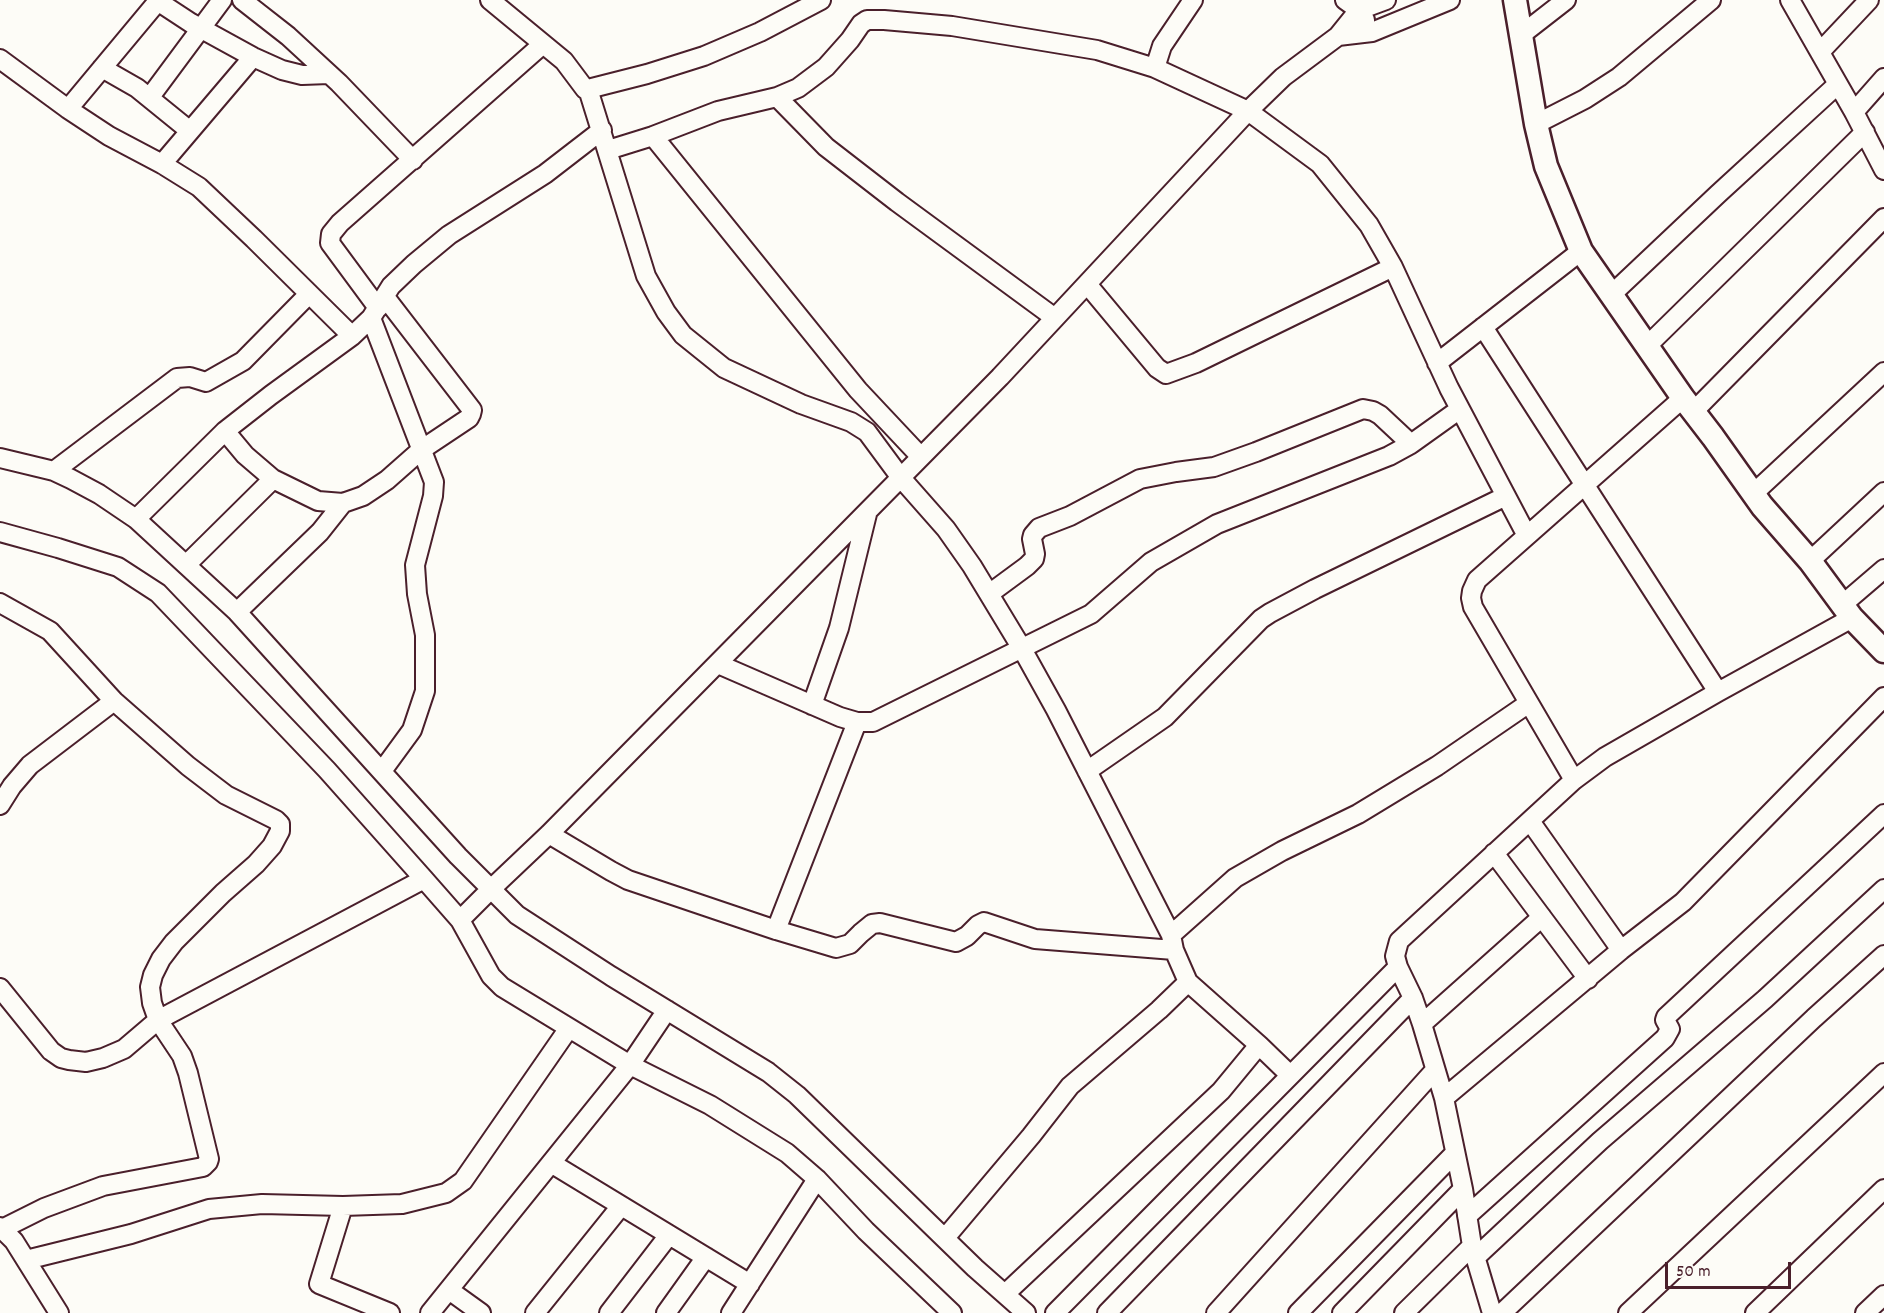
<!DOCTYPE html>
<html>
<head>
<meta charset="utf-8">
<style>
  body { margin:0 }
  #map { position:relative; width:1884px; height:1313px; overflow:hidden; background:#fdfcf7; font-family:Dekko,sans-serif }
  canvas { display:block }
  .scale { position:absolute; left:1665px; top:1262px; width:126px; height:27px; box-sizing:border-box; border:3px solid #4a1f2b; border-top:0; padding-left:8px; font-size:18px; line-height:21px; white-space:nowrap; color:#4a1f2b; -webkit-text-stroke:4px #fdfcf7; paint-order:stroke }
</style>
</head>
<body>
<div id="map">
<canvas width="1884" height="1313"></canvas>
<div class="scale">50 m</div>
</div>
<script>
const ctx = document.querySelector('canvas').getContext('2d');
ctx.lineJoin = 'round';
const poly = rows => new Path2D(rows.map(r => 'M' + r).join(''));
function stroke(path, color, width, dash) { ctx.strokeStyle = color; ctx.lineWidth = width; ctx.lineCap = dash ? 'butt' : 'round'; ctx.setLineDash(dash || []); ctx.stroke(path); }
const minor = poly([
  [156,0,191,23,253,57,282,70,302,75,329,74],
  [242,0,288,36,339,83,413,160],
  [490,0,564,61,585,89,588,89,646,276,666,312,683,335,724,368,801,404,851,422,867,432,901,478,946,529,972,566,1021,647,1056,710,1171,935,1174,950,1188,982,1259,1045,1289,1074],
  [1345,0,1359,10,1365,20],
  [1790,0,1854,112,1884,170],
  [1521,35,1566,0],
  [1338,36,1372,32,1450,0],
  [1820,52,1869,0],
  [0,59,68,109,109,136,162,164,199,187,254,239,352,336],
  [102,68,137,88,190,131],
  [1155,68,1162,46,1193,0],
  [588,89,647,74,704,56,760,32,821,0],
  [150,97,222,0],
  [777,97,826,147,897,202,1055,318],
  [68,109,158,1],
  [1854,112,1884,78],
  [1536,124,1585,99,1619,77,1711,0],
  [653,136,858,390,921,457],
  [608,150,653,136,718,111,777,97,798,88,826,67,850,40,861,24,867,20,884,20,952,26,1097,50,1155,68,1248,111,1320,164,1369,225,1393,267,1449,388,1526,534],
  [162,164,253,57],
  [1087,284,1157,368,1166,374,1196,363,1393,267],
  [1611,295,1718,194,1838,84],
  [378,308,330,243,331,234,340,223,543,44],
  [371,318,434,482,433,496,415,565,417,594,425,635,425,691,412,730,382,771],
  [1483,327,1718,692],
  [1647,346,1865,132],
  [1437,363,1581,251],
  [1693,412,1884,218],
  [225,431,245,455,273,479,318,501,343,503,363,496,387,480,421,450,469,418,471,414,472,410,385,297],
  [0,458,54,471,71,479,99,494,136,519,237,612,458,856,517,915,611,976,768,1072,797,1095,975,1268,1026,1313],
  [54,471,177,378,190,377,206,382,243,361,309,294],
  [1754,493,1884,372],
  [136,519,225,431,271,395,352,336,371,318,391,286,414,264,449,235,545,174,602,130],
  [0,532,58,548,118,567,158,593,327,770,424,879,460,920,491,976,502,987,630,1065,710,1105,787,1153,817,1179,866,1231,952,1313],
  [1810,561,1884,492],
  [186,565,273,479],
  [989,594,1027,566,1034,559,1035,554,1032,539,1033,535,1039,528,1070,516,1140,479,1176,472,1214,467,1256,452,1363,409,1373,411,1380,415,1411,444],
  [0,603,50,631,114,701,188,766,226,795,276,820,280,824,280,831,272,846,256,864,223,893,174,942,161,959,153,975,150,987,152,1003,158,1020,182,1056,188,1073,209,1159,208,1162,203,1167,103,1186,44,1208,2,1229],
  [1842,605,1884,569],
  [237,612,320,532,343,503],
  [718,664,840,717,857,722,873,722,1091,614,1151,562,1217,524,1389,456,1411,444,1460,409],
  [812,705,839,628,867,514],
  [1087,771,1165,717,1261,619,1270,613,1315,589,1506,496],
  [1574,780,1473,607,1471,598,1472,591,1477,580,1683,398],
  [0,805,12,786,30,765,114,701],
  [1530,821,1621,950],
  [549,834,611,871,628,880,776,930,836,948,850,944,861,933,872,924,880,923,956,942,967,936,978,925,984,922,1035,939,1174,950],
  [1494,853,1588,979],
  [460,920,491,889,549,834,1000,377,1248,111,1283,77,1338,36,1359,10,1386,0],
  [776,930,857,722],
  [1171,935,1235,878,1282,851,1358,814,1437,766,1529,703],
  [0,988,51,1051,61,1058,69,1060,86,1062,103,1058,124,1049,158,1020,424,879],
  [1422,1024,1542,917],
  [1444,1098,1621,950,1683,902,1884,697],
  [551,1163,750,1284],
  [343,1206,319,1284,390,1313],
  [1467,1216,1665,1038,1670,1029,1665,1020,1666,1017,1884,814],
  [0,1227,14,1241,59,1313],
  [945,1238,1031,1136,1070,1086,1159,1010,1188,982],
  [1476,1257,1600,1141,1765,999,1884,889],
  [26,1260,131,1234,209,1209,262,1204,343,1206,402,1204,446,1193,463,1181,569,1028],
  [449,1290,481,1313],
  [1005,1294,1221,1091,1259,1045],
  [430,1313,630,1065,667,1010],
  [535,1313,621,1206],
  [609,1313,669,1235],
  [666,1313,706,1257],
  [731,1313,817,1179],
  [1055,1313,1398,967],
  [1107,1313,1413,998],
  [1216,1313,1435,1070],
  [1298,1313,1454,1154],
  [1342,1313,1463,1189],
  [1404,1313,1472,1246],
  [1492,1313,1472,1246,1463,1189,1444,1098,1422,1024,1413,998,1398,967,1395,956,1399,941,1574,780,1605,757,1718,692,1852,618],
  [1502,1313,1814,1018,1884,955],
  [1628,1313,1884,1073],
  [1755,1313,1884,1189],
  [1865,1313,1884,1295]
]);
const tertiary = poly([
  [1515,0,1536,124,1546,166,1581,251,1683,398,1713,437,1762,506,1810,561,1852,618,1884,651]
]);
stroke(minor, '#4a1f2b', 22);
stroke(tertiary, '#4a1f2b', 27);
stroke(minor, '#fdfcf7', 18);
stroke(tertiary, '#fdfcf7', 22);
</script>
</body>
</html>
